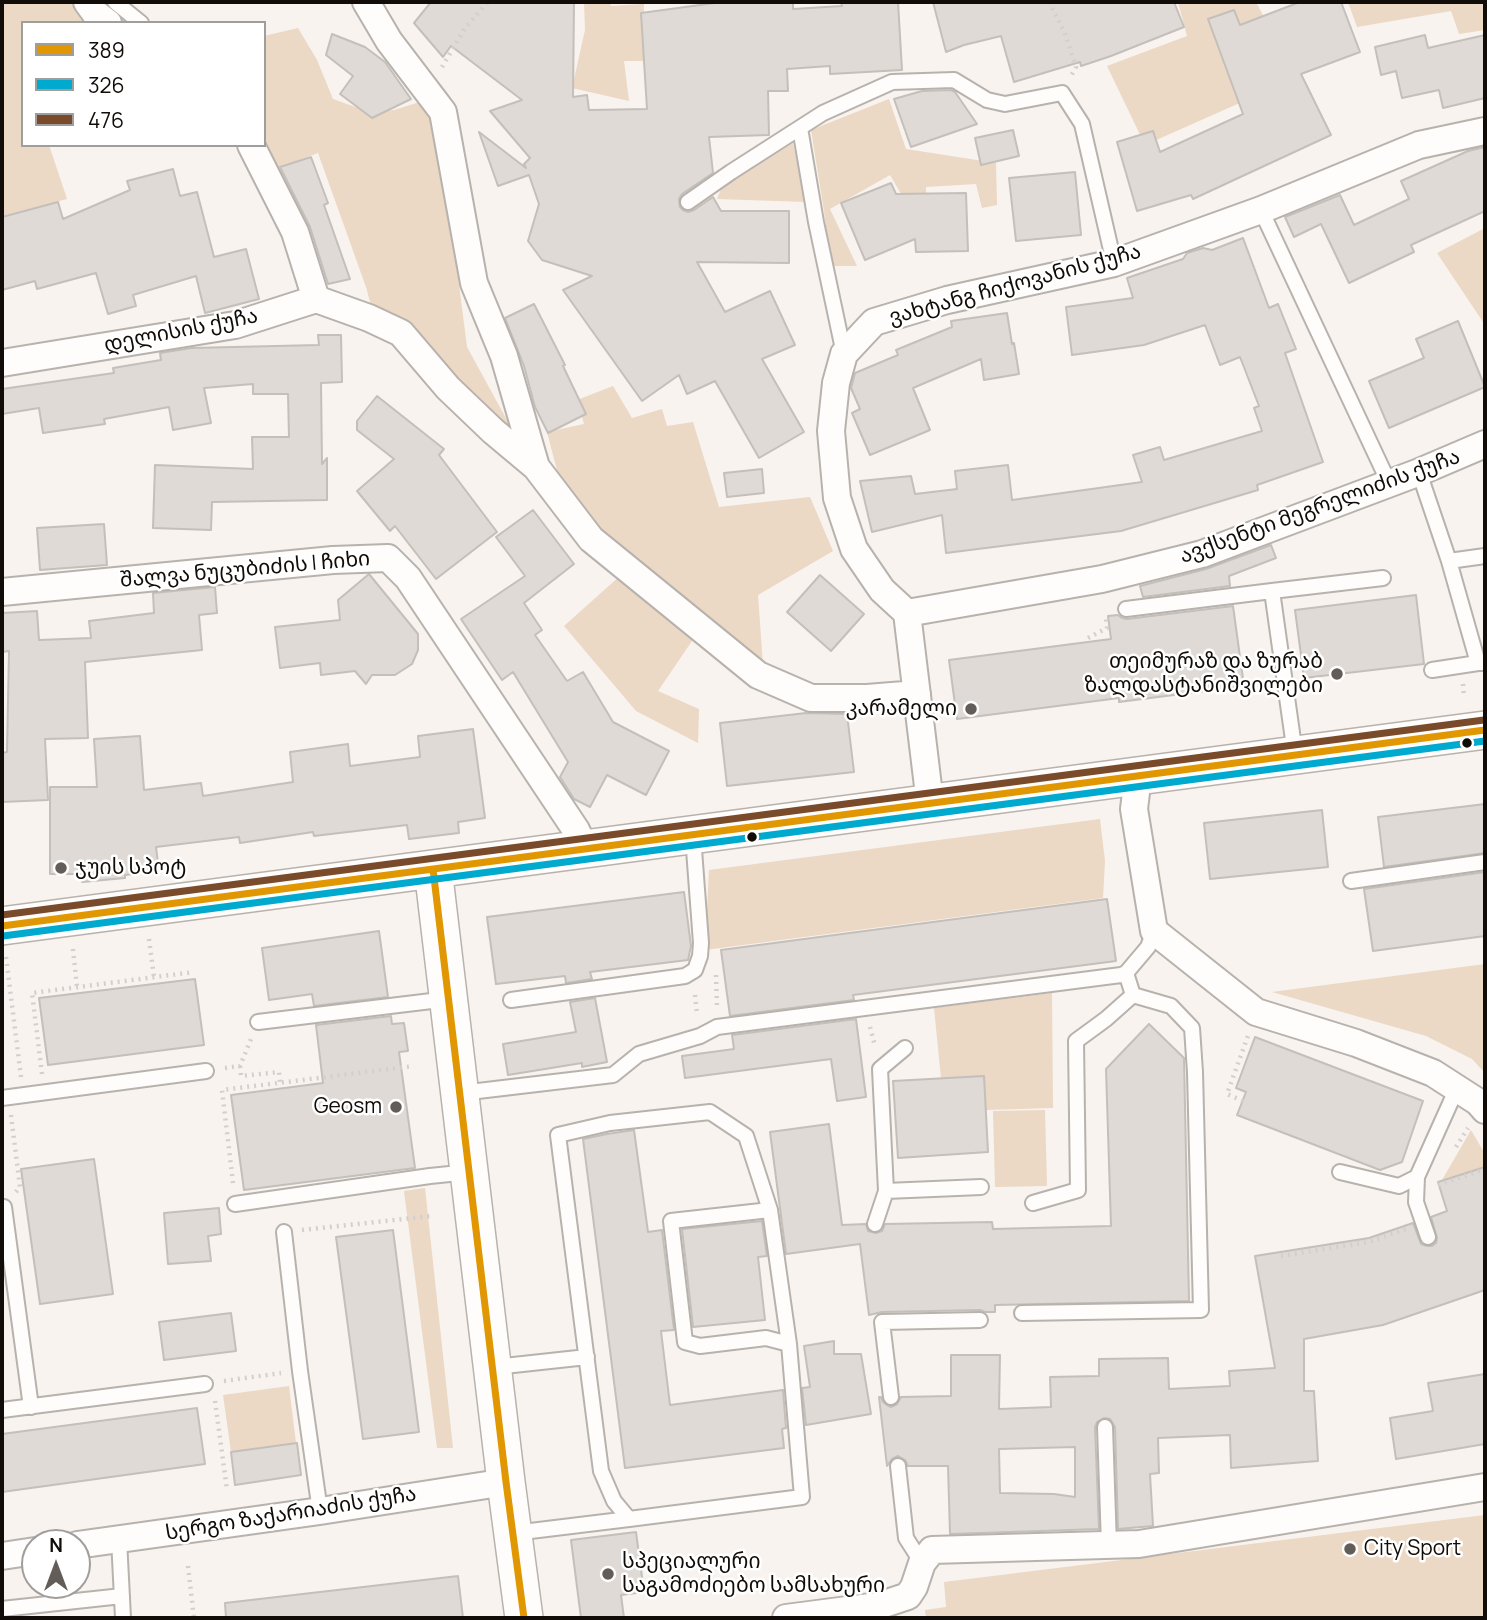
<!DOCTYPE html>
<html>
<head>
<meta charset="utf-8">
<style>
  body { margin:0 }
  #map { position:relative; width:1487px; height:1620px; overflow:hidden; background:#f8f3ee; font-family:Manrope,sans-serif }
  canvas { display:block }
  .frame { position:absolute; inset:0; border:4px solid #120c08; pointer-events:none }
  .legend { position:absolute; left:21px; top:21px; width:245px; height:126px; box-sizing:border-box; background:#fff; border:2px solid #a09e9c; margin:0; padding:9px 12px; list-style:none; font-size:21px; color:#120c08 }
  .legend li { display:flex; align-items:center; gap:14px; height:35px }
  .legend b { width:35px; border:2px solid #a09e9c }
  .north { position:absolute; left:21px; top:1529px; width:70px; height:70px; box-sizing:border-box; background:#fff; border:2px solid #a09e9c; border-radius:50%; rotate:0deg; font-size:19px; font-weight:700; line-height:28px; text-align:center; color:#120c08 }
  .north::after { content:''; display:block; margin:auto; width:24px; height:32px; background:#625d58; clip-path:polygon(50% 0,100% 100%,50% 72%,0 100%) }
</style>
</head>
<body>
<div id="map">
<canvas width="1487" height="1620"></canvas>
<div class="frame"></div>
<ul class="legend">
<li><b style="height:9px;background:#e09701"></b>389</li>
<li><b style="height:9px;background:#00a9ce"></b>326</li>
<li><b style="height:9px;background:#7a4b2a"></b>476</li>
</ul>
<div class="north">N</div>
</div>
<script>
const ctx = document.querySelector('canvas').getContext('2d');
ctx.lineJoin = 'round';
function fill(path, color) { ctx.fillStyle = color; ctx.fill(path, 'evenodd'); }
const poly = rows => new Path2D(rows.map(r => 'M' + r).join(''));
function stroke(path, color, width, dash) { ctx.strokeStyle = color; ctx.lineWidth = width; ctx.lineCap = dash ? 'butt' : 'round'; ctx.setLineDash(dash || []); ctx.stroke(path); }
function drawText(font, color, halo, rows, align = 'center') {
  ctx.font = font + ' Manrope,"Noto Sans Georgian",sans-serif'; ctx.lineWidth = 5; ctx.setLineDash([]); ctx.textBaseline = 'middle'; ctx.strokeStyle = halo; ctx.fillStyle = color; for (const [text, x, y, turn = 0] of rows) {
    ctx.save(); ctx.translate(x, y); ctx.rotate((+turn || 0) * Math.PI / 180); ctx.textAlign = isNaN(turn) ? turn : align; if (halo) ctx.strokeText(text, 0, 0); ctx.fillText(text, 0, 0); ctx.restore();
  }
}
const green = poly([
  [2,2,108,2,133,23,23,23,23,145,49,145,67,199,2,216],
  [584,2,610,2,611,6,644,4,644,61,624,61,629,101,572,88,585,30],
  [1178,2,1256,2,1296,78,1145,145,1107,66,1187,36],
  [1348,2,1485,2,1485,30,1459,34,1451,11,1357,27],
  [298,28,317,60,333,99,372,113,394,110,436,97,430,124,437,157,458,277,467,347,525,453,372,309,366,287,318,153,272,170,264,145,264,36],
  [889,99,906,149,996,163,997,205,982,208,976,184,926,187,926,212,914,216,890,175,830,209,857,266,830,266,824,211,811,130],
  [793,143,806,202,717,199,722,187],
  [1485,228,1485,322,1483,322,1437,253],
  [613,386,632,418,662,409,667,426,693,422,719,507,810,497,833,551,758,595,763,665,592,529,558,474,547,432,584,424,577,400],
  [621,575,694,638,658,691,699,709,698,743,636,711,564,626],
  [1100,819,1105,861,1103,898,705,950,709,870],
  [1485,964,1485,1073,1472,1059,1426,1036,1272,992],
  [1052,993,1053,1108,986,1110,984,1076,941,1078,934,1008],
  [1045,1110,1047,1186,995,1187,993,1111],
  [1471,1130,1485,1154,1485,1167,1442,1180],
  [425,1188,453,1448,437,1448,404,1191],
  [289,1386,296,1443,231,1452,223,1395],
  [1485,1515,1485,1618,926,1618,925,1610,946,1607,944,1582]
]);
const building = poly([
  [431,2,574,2,573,97,587,95,589,110,647,109,641,13,722,2,793,2,793,9,842,6,841,2,898,2,902,70,830,74,830,66,787,69,788,91,768,91,769,135,709,137,713,173,682,194,679,199,680,207,683,210,688,212,694,210,713,197,721,211,789,211,789,263,697,262,725,312,770,291,795,345,762,359,804,432,759,458,715,381,687,394,679,375,642,401,563,290,592,276,542,260,528,241,539,204,529,175,498,186,479,132,526,168,524,164,530,158,490,111,522,100,451,46,443,57,414,23,431,2],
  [933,2,1174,2,1184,27,1111,56,1081,66,1080,62,1014,82,1001,36,964,45,946,52,933,2],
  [1300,2,1341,2,1360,52,1301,74,1331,135,1193,199,1191,195,1137,211,1117,142,1153,131,1160,152,1243,114,1208,19,1234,10,1240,25,1300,2],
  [332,34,365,47,385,62,411,99,372,118,340,94,353,76,326,55,332,34],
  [1425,35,1428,48,1485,35,1485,98,1443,108,1439,90,1402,98,1396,71,1381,75,1375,47,1425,35],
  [951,90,955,92,977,124,911,147,894,99,922,91,951,90],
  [1013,130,1019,156,981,165,975,138,1013,130],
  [1485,147,1485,211,1411,245,1414,252,1349,283,1321,224,1294,237,1285,217,1340,195,1354,225,1409,199,1401,181,1468,151,1485,147],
  [311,157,328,203,324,205,350,279,328,284,310,227,280,167,311,157],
  [173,169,180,196,197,192,214,257,246,249,259,299,205,313,196,276,133,295,136,306,108,314,96,273,37,289,35,281,2,290,2,217,58,202,63,219,130,190,127,181,173,169],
  [1075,172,1081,235,1016,241,1009,178,1075,172],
  [891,183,896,194,966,193,968,251,916,252,915,239,865,260,841,203,891,183],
  [1243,238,1269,308,1278,304,1296,349,1285,353,1323,462,1257,485,1258,490,1121,531,946,553,942,515,872,532,860,481,911,476,915,494,957,489,955,471,1008,465,1012,500,1142,482,1133,455,1160,447,1164,460,1262,431,1254,408,1259,406,1240,357,1220,365,1205,325,1144,345,1072,355,1066,307,1133,298,1127,278,1183,259,1187,253,1203,248,1212,250,1243,238],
  [534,304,565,365,563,366,586,414,548,433,535,407,524,366,505,318,534,304],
  [1007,313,1012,344,1014,343,1019,374,984,380,981,359,913,388,930,430,870,455,852,413,860,409,851,388,855,373,898,355,896,350,952,327,951,321,1007,313],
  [1458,321,1485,387,1389,428,1369,381,1424,358,1416,339,1458,321],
  [318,335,341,335,342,382,321,383,322,464,327,458,327,500,212,502,211,530,153,528,155,465,253,469,252,437,289,437,288,394,253,394,253,384,204,388,211,423,173,430,169,407,104,419,105,424,43,433,39,408,2,414,2,389,114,373,113,368,161,360,160,353,191,348,319,345,318,335],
  [377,396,444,449,439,455,497,532,436,579,395,526,390,531,357,491,394,459,357,430,357,421,377,396],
  [762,469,764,493,727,497,724,473,762,469],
  [533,510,574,564,524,603,542,630,535,635,567,681,583,672,613,722,669,751,646,795,607,775,590,807,574,799,560,777,568,762,513,672,502,680,461,619,525,576,496,537,533,510],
  [104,524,107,565,40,570,37,528,104,524],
  [1271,545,1276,558,1229,576,1230,586,1143,597,1140,586,1206,569,1271,545],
  [369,574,418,634,418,650,412,664,395,675,372,675,366,684,355,671,321,675,320,663,280,668,275,627,340,620,338,600,369,574],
  [820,575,864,614,831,651,787,612,820,575],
  [215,587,217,613,199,615,202,650,85,662,88,738,45,739,48,800,2,802,2,753,7,752,9,651,2,652,2,613,37,611,39,640,91,638,89,621,154,613,153,593,215,587],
  [1416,595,1424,664,1304,678,1295,610,1416,595],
  [1233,606,1244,686,1119,702,1119,698,957,719,949,660,1111,639,1108,616,1118,615,1122,618,1127,619,1233,606],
  [806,713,847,714,854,772,727,786,720,723,806,713],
  [473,729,485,818,458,822,459,833,409,839,407,825,314,836,313,832,240,843,239,837,156,847,159,871,125,875,125,878,82,882,82,874,50,874,50,787,97,787,94,739,140,736,144,790,201,783,203,796,293,782,290,752,348,744,350,766,420,757,418,736,473,729],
  [1485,804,1485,853,1384,867,1378,817,1485,804],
  [1322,810,1328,867,1210,879,1204,823,1322,810],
  [1485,872,1485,936,1373,951,1364,889,1485,872],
  [684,892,691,946,688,960,590,972,592,979,566,983,565,976,496,984,487,917,684,892],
  [1107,899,1116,961,853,995,854,1000,730,1016,721,950,1107,899],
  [379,931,388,997,314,1006,312,994,269,1000,262,948,379,931],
  [195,979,204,1045,48,1065,39,998,195,979],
  [595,998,607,1062,582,1067,582,1063,508,1075,503,1044,576,1032,570,1002,595,998],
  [391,1016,392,1024,404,1023,408,1051,399,1052,415,1168,244,1190,231,1095,323,1083,316,1025,391,1016],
  [856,1019,866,1097,837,1101,831,1059,685,1078,682,1056,734,1049,732,1035,856,1019],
  [1149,1024,1184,1058,1189,1301,995,1305,995,1312,985,1312,980,1310,882,1312,869,1315,860,1244,786,1254,770,1132,829,1124,842,1225,866,1224,868,1231,876,1233,882,1231,885,1224,992,1222,993,1229,1111,1226,1106,1069,1149,1024],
  [1255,1037,1423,1101,1402,1162,1380,1170,1237,1115,1246,1092,1236,1088,1255,1037],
  [984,1076,988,1152,898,1158,893,1081,984,1076],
  [634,1130,648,1232,662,1230,674,1330,661,1331,670,1405,783,1390,786,1428,782,1429,784,1448,625,1468,583,1139,607,1134,634,1130],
  [94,1159,113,1294,40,1304,21,1169,94,1159],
  [1485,1167,1485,1290,1383,1325,1304,1339,1304,1391,1314,1391,1318,1461,1231,1468,1230,1435,1158,1438,1159,1473,1150,1474,1153,1526,1118,1529,1115,1427,1110,1419,1104,1418,1097,1422,1095,1427,1099,1529,950,1534,948,1466,908,1466,905,1460,898,1456,892,1459,887,1466,879,1397,881,1397,883,1402,887,1405,891,1407,897,1404,901,1397,951,1396,951,1355,1000,1355,999,1409,1051,1407,1050,1377,1099,1376,1099,1359,1168,1358,1169,1389,1230,1386,1229,1371,1275,1368,1255,1256,1369,1238,1413,1223,1421,1244,1427,1246,1432,1246,1436,1243,1437,1238,1431,1217,1447,1211,1438,1182,1485,1167],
  [1075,1447,1075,1497,1054,1494,1000,1493,999,1449,1075,1447],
  [219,1208,221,1234,208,1236,211,1261,168,1264,164,1213,219,1208],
  [762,1221,767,1256,758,1257,765,1320,693,1327,682,1229,762,1221],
  [393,1230,419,1432,363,1439,336,1237,393,1230],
  [231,1313,236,1351,164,1360,159,1322,231,1313],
  [834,1341,834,1354,861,1354,871,1414,806,1425,802,1388,810,1387,804,1346,834,1341],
  [1485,1374,1485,1444,1396,1459,1390,1418,1433,1411,1428,1383,1485,1374],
  [197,1408,205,1464,2,1492,2,1434,197,1408],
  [297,1443,301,1475,235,1485,231,1452,297,1443],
  [636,1532,644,1592,621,1595,624,1618,581,1618,571,1540,636,1532],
  [458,1576,463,1618,226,1618,225,1603,458,1576]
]);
const path = poly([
  [1049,2,1064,31,1076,67,1071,76],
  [442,67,465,28,488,2],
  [1088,638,1107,628,1106,619],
  [1463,684,1464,697],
  [149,939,154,977],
  [73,949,77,987],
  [6,957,21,1077],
  [716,975,717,1008],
  [695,995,697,1014],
  [870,1027,875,1046],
  [240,1066,241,1076,279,1072,280,1082],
  [225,1068,240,1066,251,1039],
  [42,1074,32,993,194,972],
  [1243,1101,1227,1094,1248,1036],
  [11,1115,20,1187,16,1192],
  [1456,1147,1468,1128],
  [233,1183,222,1090,414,1066],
  [1438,1185,1485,1169],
  [302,1230,432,1216],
  [1281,1256,1369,1242,1406,1229],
  [224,1381,281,1373],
  [215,1401,227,1490],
  [188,1566,194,1618]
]);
const service = poly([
  [115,2,141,23],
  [800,128,816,222,844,354],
  [688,202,731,172,823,113,892,82,954,80,987,100,1005,104,1062,93,1082,124,1114,263],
  [1261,210,1389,483],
  [1417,473,1423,484,1449,561,1478,663,1485,663],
  [1449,561,1485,556],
  [1272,591,1383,578],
  [1126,609,1272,591,1295,754],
  [1432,670,1478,663],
  [1351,881,1485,862],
  [511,1000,685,976,695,970,700,956,701,943,693,836],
  [258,1022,448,999],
  [905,1048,880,1069,886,1191,981,1187],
  [461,1093,613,1075,639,1054,700,1036,717,1027,1121,975,1126,973,1148,947,1154,931],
  [2,1098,206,1071],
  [710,1112,746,1136,770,1210,671,1221,685,1342,700,1346,766,1338,789,1344,802,1497,629,1519,614,1501,601,1471,558,1135,610,1123,710,1112],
  [1340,1172,1399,1186,1417,1177,1457,1088],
  [1417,1177,1416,1202,1428,1237],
  [1033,1203,1078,1190,1076,1041,1106,1019,1133,995],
  [235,1204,430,1176,469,1172],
  [2,1207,4,1207,31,1407],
  [770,1210,789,1344],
  [875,1224,886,1191],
  [284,1232,300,1371,320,1511],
  [1022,1313,1201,1310,1195,1072,1192,1028,1171,1006,1133,995,1126,973],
  [495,1367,587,1357],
  [891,1397,882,1322,980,1320],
  [2,1410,205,1384],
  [1105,1427,1109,1545],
  [898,1466,906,1538,922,1563],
  [514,1533,629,1519],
  [119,1539,123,1618],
  [2,1609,122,1596]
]);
const minor = poly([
  [87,2,95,13,108,23],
  [366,2,389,41,443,112,474,283,504,356,536,467,591,539,758,675,811,698,867,698,917,694],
  [251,145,295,232,316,299],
  [316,299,369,318,401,333,448,388,493,431,536,467],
  [2,363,235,325,316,299],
  [2,592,333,560,388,558,408,578,576,830,585,849],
  [907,613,1102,579,1202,554,1417,473,1485,444],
  [1138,776,1134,809,1154,931,1256,1012,1356,1043,1433,1073,1478,1102,1485,1110],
  [930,803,907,613,882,590,854,549,837,498,831,431,836,383,844,354,874,322,947,300,1114,263,1261,210,1419,145,1485,131],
  [77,1545,320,1511,506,1482],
  [2,1556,35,1551],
  [786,1618,878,1606,908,1596,914,1587,922,1563,932,1550,1139,1544,1485,1487]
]);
const secondary = poly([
  [433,869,506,1482,524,1618],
  [2,926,1485,730]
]);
const bus1 = poly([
  [433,869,506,1482,524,1618],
  [2,926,1485,730]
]);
const bus2 = poly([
  [3,936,1485,741]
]);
const bus3 = poly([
  [2,915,1484,720]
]);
const markers = [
  [1337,674,7,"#625d58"],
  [971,709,7,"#625d58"],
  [1467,743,6,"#120c08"],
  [752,837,6,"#120c08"],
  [61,868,7,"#625d58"],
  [396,1107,7,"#625d58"],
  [1350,1549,7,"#625d58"],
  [608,1574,7,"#625d58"]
];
const streetNames = [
  ["ვახტანგ ჩიქოვანის ქუჩა",1015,285,-15],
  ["დელისის ქუჩა",181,331,-11],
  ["ავქსენტი მეგრელიძის ქუჩა",1320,507,-20],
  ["შალვა ნუცუბიძის I ჩიხი",245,570,-5],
  ["სერგო ზაქარიაძის ქუჩა",291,1514,-9]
];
const poiNames = [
  ["თეიმურაზ და ზურაბ",1323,662],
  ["ზალდასტანიშვილები",1323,686],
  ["კარამელი",957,709],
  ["ჯუის სპოტ",75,868,"left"],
  ["Geosm",382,1107],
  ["City Sport",1364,1549,"left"],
  ["სპეციალური",622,1562,"left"],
  ["საგამოძიებო სამსახური",622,1586,"left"]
];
fill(green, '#ebd8c5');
fill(building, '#dfdad5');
stroke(building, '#c4bfba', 2);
stroke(service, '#b8b2ad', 18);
stroke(minor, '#b8b2ad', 30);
stroke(secondary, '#b8b2ad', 40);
stroke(path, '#d2d0cf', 4.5, [2, 5]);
stroke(service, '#fefdfc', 14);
stroke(minor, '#fefdfc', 26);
stroke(secondary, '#fefdfc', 37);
stroke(bus1, '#e09701', 7);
stroke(bus2, '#00a9ce', 7);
stroke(bus3, '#7a4b2a', 7);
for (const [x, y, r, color] of markers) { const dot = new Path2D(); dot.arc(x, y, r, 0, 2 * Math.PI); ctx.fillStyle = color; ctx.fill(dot); stroke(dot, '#fff', 2.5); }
drawText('21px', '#120c08', '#fff', streetNames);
drawText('21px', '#120c08', '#fff', poiNames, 'right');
</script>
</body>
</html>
